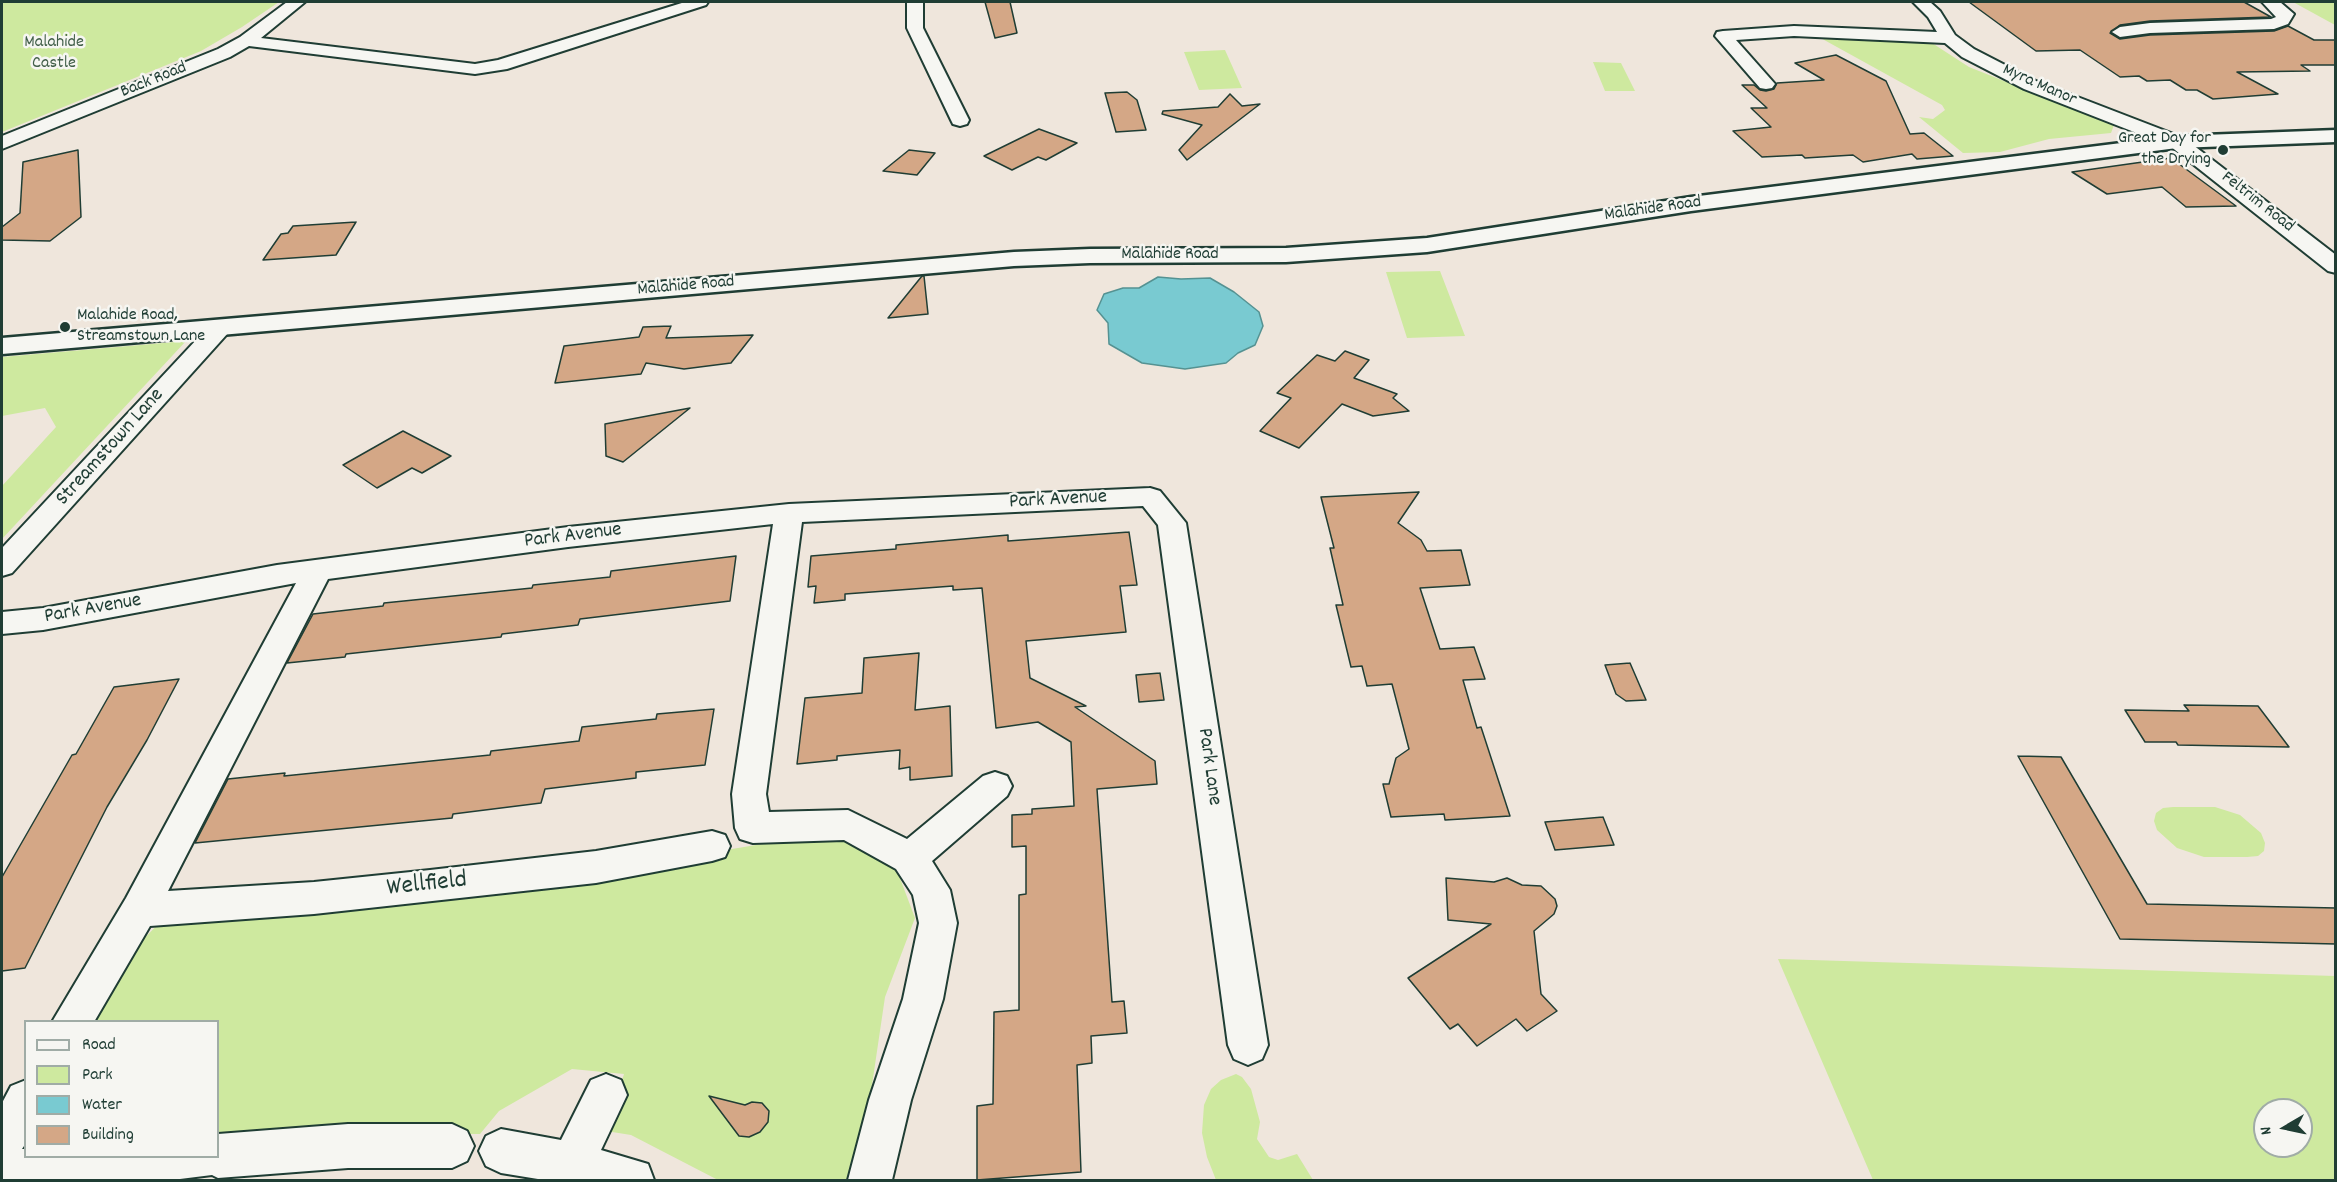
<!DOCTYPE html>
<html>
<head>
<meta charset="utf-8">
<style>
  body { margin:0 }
  #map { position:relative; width:2337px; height:1182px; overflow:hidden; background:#efe6dc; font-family:Dekko,sans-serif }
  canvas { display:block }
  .frame { position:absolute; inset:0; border:3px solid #1f3d34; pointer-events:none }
  .legend { position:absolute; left:24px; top:1020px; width:195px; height:138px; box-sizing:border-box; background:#f6f6f2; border:2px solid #a0aca6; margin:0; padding:8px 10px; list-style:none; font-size:18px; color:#1f3d34 }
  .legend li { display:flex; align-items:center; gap:12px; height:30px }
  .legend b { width:30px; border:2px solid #a0aca6 }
  .north { position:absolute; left:2253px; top:1098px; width:60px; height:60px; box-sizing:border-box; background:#f6f6f2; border:2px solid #a0aca6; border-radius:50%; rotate:261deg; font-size:16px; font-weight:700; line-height:24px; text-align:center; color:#1f3d34 }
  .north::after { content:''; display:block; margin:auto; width:21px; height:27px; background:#1f3d34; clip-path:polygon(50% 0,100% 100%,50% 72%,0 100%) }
</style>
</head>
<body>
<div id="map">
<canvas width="2337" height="1182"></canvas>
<div class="frame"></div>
<ul class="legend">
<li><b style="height:8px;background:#f6f6f2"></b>Road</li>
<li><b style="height:16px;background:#cee99f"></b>Park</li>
<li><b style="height:16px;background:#79cad1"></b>Water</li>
<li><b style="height:16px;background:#d4a786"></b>Building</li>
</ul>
<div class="north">N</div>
</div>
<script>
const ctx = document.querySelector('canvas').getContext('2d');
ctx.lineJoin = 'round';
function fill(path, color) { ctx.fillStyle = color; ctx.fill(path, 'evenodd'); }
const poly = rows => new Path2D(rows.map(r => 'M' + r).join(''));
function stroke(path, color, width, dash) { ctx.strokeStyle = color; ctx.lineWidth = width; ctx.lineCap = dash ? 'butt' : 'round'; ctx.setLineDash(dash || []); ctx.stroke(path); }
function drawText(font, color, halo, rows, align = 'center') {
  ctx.font = font + ' Dekko,sans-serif'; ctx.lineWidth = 5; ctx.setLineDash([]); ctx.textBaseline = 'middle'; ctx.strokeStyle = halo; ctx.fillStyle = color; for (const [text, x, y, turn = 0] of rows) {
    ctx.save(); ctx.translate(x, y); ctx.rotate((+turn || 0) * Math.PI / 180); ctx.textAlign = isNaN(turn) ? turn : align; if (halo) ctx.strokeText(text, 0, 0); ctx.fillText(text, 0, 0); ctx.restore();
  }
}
const green = poly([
  [2,2,279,2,242,27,201,51,2,132],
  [2293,2,2335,2,2335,25],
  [1817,36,1856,36,1932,43,1969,67,2114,125,2111,133,2049,139,2000,152,1963,153,1919,117,1933,119,1945,110,1942,105],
  [1225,50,1242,88,1199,90,1184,52],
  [1593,62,1621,63,1635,91,1605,91],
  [1440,271,1465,336,1407,338,1386,272],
  [186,341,2,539,2,486,56,427,45,408,2,416,2,357],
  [2173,807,2215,807,2240,815,2261,833,2265,843,2264,851,2258,856,2247,857,2204,857,2177,848,2157,830,2154,821,2156,813,2163,808],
  [815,839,855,843,895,865,915,918,885,997,868,1112,851,1180,718,1180,631,1135,606,1131,624,1074,572,1069,499,1111,480,1134,325,1133,218,1145,218,1022,82,1022,133,950,165,917,690,856,768,843],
  [1778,959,2335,976,2335,1180,1873,1180],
  [2265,1110,2301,1110,2301,1146,2265,1146],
  [1236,1074,1242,1077,1251,1089,1260,1122,1257,1139,1269,1157,1278,1160,1297,1154,1313,1180,1216,1180,1207,1157,1202,1133,1204,1105,1211,1089,1221,1080]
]);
const water = poly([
  [1158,277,1181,279,1210,278,1234,292,1259,312,1263,326,1255,345,1238,353,1226,363,1185,369,1142,363,1109,344,1108,323,1097,310,1104,294,1123,288,1139,288,1158,277]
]);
const building = poly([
  [985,2,1010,2,1017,33,995,38,985,2],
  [1969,2,2244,2,2271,17,2150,21,2120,25,2110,33,2120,39,2150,35,2274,31,2288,26,2314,40,2336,40,2336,65,2301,65,2310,71,2237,72,2278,94,2213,99,2197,90,2186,90,2170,80,2147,81,2139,76,2120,77,2080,50,2036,51,1969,2],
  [1836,55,1886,81,1910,134,1924,133,1953,156,1917,159,1912,154,1863,162,1853,155,1805,158,1802,155,1762,157,1733,131,1771,127,1751,108,1767,108,1742,85,1754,85,1760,90,1766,91,1774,89,1777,83,1824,80,1795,63,1836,55],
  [1127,92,1137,100,1146,130,1116,132,1105,93,1127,92],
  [1230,94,1242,106,1260,104,1187,160,1179,150,1202,125,1162,114,1163,111,1218,107,1230,94],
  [1039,129,1077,143,1046,160,1038,157,1012,170,984,156,1039,129],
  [78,150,81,217,50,241,2,240,2,227,20,213,23,162,78,150],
  [909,150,935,153,917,175,883,171,909,150],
  [2171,158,2236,206,2186,207,2162,187,2107,194,2072,172,2171,158],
  [356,222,336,255,263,260,281,234,288,233,293,226,356,222],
  [922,276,924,276,928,314,888,318,922,276],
  [671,326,666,338,753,335,731,363,684,369,646,363,641,374,555,383,564,346,639,337,643,327,671,326],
  [1345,351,1369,360,1354,378,1397,394,1393,398,1409,411,1373,416,1342,404,1299,448,1260,431,1291,398,1277,393,1317,355,1335,361,1345,351],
  [690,408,623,462,606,456,605,424,690,408],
  [403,431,451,456,422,473,412,468,377,488,343,465,403,431],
  [1419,492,1398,523,1421,540,1427,551,1461,550,1470,585,1420,588,1440,649,1474,647,1485,679,1463,680,1477,728,1481,727,1510,816,1445,820,1444,814,1391,817,1383,784,1389,784,1396,758,1409,749,1392,684,1367,686,1362,666,1351,667,1336,605,1343,605,1330,548,1334,548,1321,497,1419,492],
  [1129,532,1137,585,1120,586,1126,632,1026,641,1030,678,1086,706,1075,707,1155,761,1157,784,1097,789,1112,1002,1124,1001,1127,1033,1091,1036,1092,1063,1077,1065,1081,1172,977,1180,977,1106,993,1104,994,1012,1019,1010,1019,895,1026,894,1026,846,1012,847,1012,815,1032,814,1032,809,1074,806,1071,742,1038,722,996,728,982,588,953,590,953,586,845,594,845,600,814,603,816,586,808,587,811,556,896,549,896,545,1008,535,1008,541,1129,532],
  [736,556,730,601,580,619,578,625,502,634,501,637,346,654,345,657,287,663,313,614,383,606,384,603,532,588,533,585,610,577,611,571,736,556],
  [919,653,915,710,950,706,952,776,910,780,910,767,899,769,900,750,837,756,837,760,797,764,805,698,862,693,864,658,919,653],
  [1630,663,1646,700,1626,701,1616,694,1605,665,1630,663],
  [1160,673,1164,700,1139,702,1136,675,1160,673],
  [179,679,147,740,107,807,25,968,2,971,2,877,72,755,76,754,114,687,179,679],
  [2184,705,2258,706,2289,747,2178,745,2176,742,2145,742,2125,710,2189,711,2184,705],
  [714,709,705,765,636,772,636,778,545,789,541,803,453,814,452,818,195,843,228,779,285,773,284,776,490,755,491,751,579,741,582,727,656,719,657,714,714,709],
  [2018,756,2061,757,2147,904,2336,908,2336,944,2120,939,2018,756],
  [1603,817,1614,845,1555,850,1545,822,1603,817],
  [1446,878,1494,882,1507,878,1522,885,1541,886,1555,899,1557,906,1554,914,1534,931,1541,994,1557,1011,1527,1031,1516,1019,1477,1046,1458,1024,1450,1029,1408,978,1491,924,1448,920,1446,878],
  [709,1096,745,1105,752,1102,762,1103,769,1111,768,1122,760,1132,749,1137,739,1136,709,1096]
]);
const minor = poly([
  [287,2,305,2,261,38,475,64,498,60,685,2,708,2,706,5,507,69,475,74,249,46,230,57,2,149,2,136,218,49,240,37,287,2],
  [907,2,923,2,923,28,969,120,967,124,960,126,953,124,951,120,907,28,907,2],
  [1913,2,1930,2,1940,11,1955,35,1974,49,2036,81,2184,138,2336,255,2336,273,2328,271,2170,146,2024,89,1962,57,1945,43,1794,36,1736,40,1775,84,1772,88,1766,89,1760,88,1715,36,1717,32,1723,31,1794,26,1937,32,1928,17,1913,2],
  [2262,2,2280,2,2294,14,2288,24,2274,29,2150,33,2120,37,2112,32,2120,27,2150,23,2271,19,2276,17,2262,2],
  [220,321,228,323,232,328,228,333,12,573,2,576,2,548,212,323,220,321],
  [1150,488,1160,491,1186,523,1268,1045,1262,1059,1248,1065,1234,1059,1228,1045,1158,525,1143,506,802,522,766,794,769,812,848,810,907,839,983,776,995,772,1007,776,1012,786,1007,796,932,861,950,890,957,923,943,999,911,1100,892,1180,848,1180,869,1100,903,999,919,923,913,895,896,869,844,840,753,843,740,839,735,828,732,794,773,524,568,547,328,579,168,891,314,882,430,870,596,851,712,831,725,835,730,846,725,857,712,861,596,883,314,914,150,926,94,1022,52,1022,126,898,296,583,43,630,2,634,2,612,43,608,277,565,568,527,789,504,1150,488],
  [606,1074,621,1080,627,1095,601,1150,648,1164,654,1180,544,1180,501,1173,486,1166,479,1151,486,1136,501,1129,561,1140,591,1080,606,1074],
  [26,1080,26,1143,22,1149,26,1149,26,1156,218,1156,218,1134,348,1124,452,1124,467,1131,474,1146,467,1161,452,1168,348,1168,218,1178,212,1175,172,1180,2,1180,2,1103,11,1086,26,1080]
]);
const major = poly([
  [2336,130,2336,142,2177,148,1691,211,1427,252,1286,262,1090,263,1014,266,2,354,2,338,1014,252,1090,249,1286,248,1427,238,1691,197,2177,136,2336,130]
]);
const markers = [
  [2223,150,6,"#1f3d34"],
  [65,327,6,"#1f3d34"]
];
const farParknames = [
  ["Malahide",54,44],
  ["Castle",54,65]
];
const farStreetnames = [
  ["Back Road",154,81,-22],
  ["Myra Manor",2039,86,24],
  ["Feltrim Road",2257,203,38],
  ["Malahide Road",1653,210,-8],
  ["Malahide Road",1170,256],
  ["Malahide Road",686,287,-5]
];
const farPoinames = [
  ["Great Day for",2211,140],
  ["the Drying",2211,161],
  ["Malahide Road,",77,317,"left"],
  ["Streamstown Lane",77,338,"left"]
];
const streetNames = [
  ["Streamstown Lane",111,448,-48],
  ["Park Avenue",1058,501,-3],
  ["Park Avenue",573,537,-7],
  ["Park Avenue",93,610,-10],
  ["Park Lane",1208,767,82]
];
const nearStreetnames = [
  ["Wellfield",427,886,-6]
];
fill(green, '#cee99f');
fill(water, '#79cad1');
stroke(water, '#559292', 1.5);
fill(building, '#d4a786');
stroke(building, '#1f3d34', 1.5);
stroke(minor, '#1f3d34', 4);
stroke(major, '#1f3d34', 5);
fill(minor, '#f6f6f2');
fill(major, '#f6f6f2');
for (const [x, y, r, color] of markers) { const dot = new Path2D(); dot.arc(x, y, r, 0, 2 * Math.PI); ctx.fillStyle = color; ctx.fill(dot); stroke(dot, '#f6f6f2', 2); }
drawText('18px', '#425f49', '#f6f6f2', farParknames);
drawText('18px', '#1f3d34', '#f6f6f2', farStreetnames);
drawText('18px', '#1f3d34', '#f6f6f2', farPoinames, 'right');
drawText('21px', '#1f3d34', '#f6f6f2', streetNames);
drawText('26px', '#1f3d34', '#f6f6f2', nearStreetnames);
</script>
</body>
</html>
